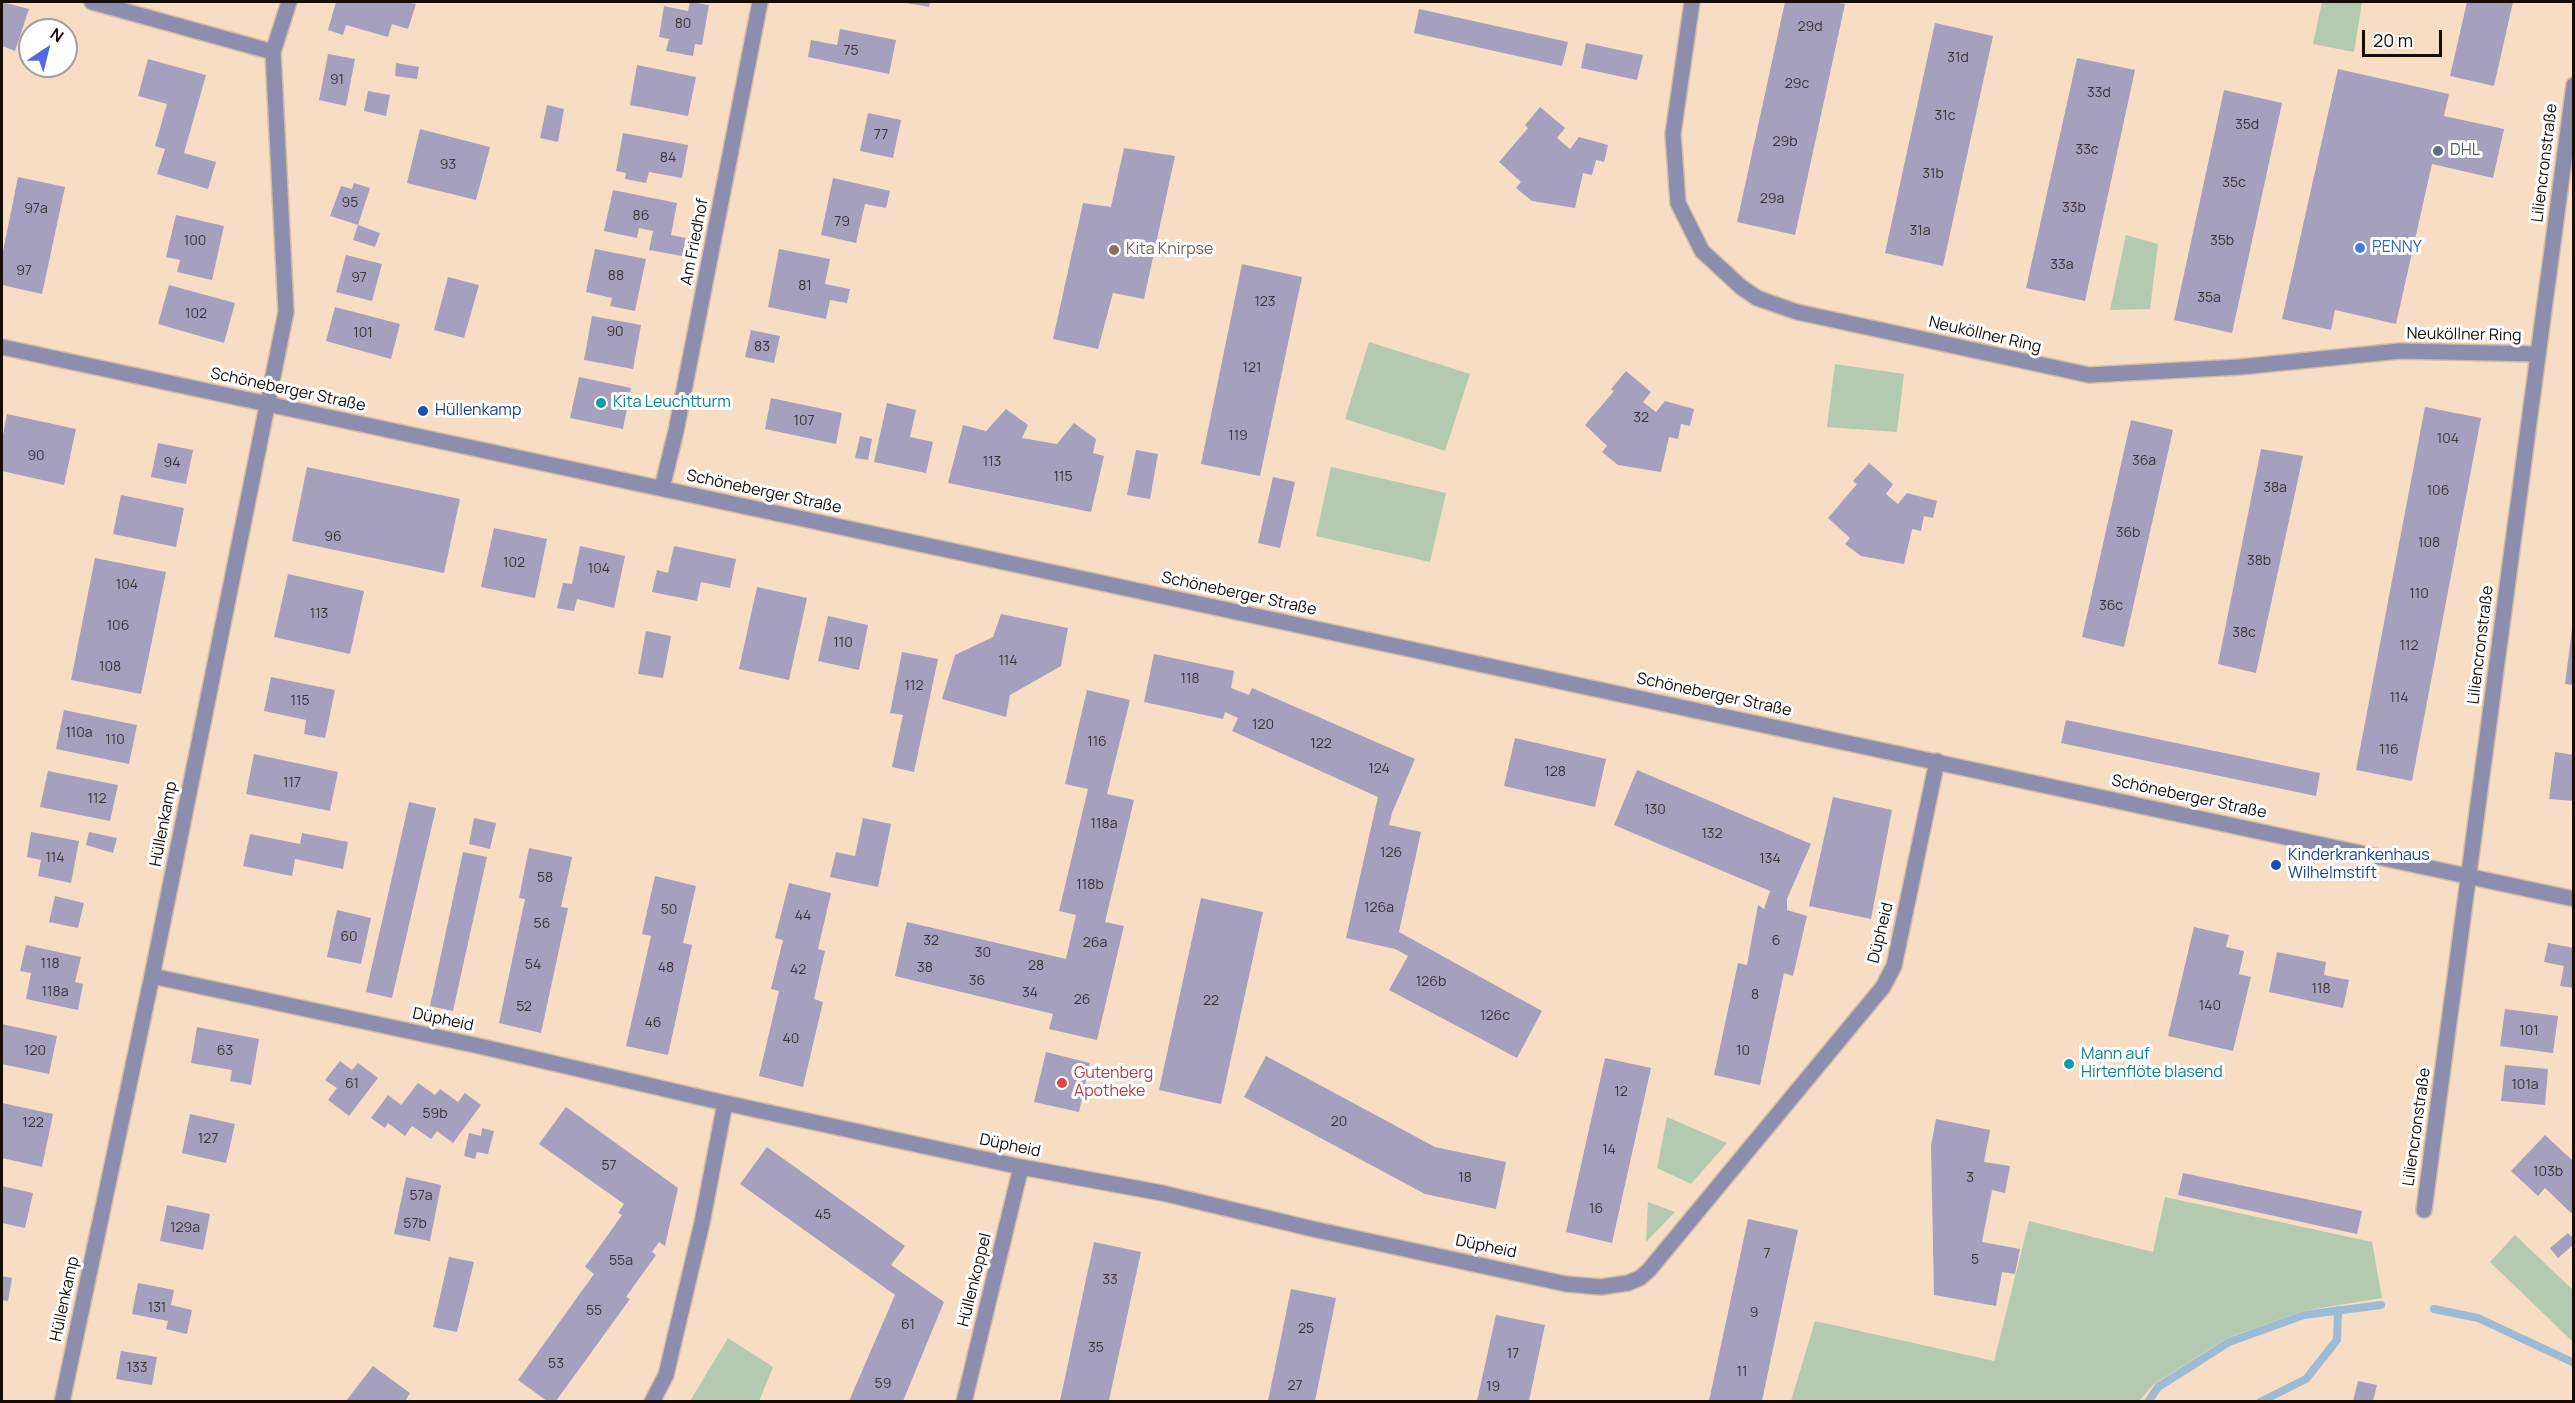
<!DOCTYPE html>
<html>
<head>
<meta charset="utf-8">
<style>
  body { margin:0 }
  #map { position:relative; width:2575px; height:1403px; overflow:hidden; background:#f7ddc4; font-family:Manrope,sans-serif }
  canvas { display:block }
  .frame { position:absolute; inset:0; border:3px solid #160d05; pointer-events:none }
  .north { position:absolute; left:18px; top:18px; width:60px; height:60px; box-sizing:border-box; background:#fff; border:2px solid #a29e9b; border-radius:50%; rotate:35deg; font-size:16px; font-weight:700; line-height:24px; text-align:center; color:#160d05 }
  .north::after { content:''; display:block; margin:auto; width:21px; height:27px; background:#526adf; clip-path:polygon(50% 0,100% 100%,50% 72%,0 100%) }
  .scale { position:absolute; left:2362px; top:30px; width:80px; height:27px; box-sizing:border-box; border:3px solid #160d05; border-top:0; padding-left:8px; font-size:18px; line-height:21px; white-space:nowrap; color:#160d05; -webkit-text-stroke:4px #fff; paint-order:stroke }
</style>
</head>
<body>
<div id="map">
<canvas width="2575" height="1403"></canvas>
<div class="frame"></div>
<div class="north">N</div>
<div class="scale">20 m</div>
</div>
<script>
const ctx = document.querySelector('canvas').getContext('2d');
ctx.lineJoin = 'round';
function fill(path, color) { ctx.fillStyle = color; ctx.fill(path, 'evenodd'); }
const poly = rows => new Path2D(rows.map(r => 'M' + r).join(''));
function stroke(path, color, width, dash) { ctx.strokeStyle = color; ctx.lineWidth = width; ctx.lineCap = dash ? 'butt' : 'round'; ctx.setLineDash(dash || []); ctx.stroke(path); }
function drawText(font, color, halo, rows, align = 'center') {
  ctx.font = font + ' Manrope,sans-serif'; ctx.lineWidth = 6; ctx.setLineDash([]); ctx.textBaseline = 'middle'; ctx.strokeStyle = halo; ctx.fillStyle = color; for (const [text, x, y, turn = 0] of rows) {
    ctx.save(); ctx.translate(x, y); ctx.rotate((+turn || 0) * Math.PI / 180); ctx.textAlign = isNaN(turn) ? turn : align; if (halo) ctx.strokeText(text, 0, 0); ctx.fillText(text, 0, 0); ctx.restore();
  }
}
const green = poly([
  [2322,2,2362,2,2354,52,2313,44],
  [2126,235,2158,244,2150,309,2110,310],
  [1369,342,1470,374,1445,451,1345,419],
  [1835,364,1904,374,1897,432,1827,427],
  [1331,467,1446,493,1430,562,1316,536],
  [1667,1117,1727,1143,1691,1184,1657,1168],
  [2165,1197,2372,1242,2382,1298,2303,1311,2227,1338,2154,1384,2139,1401,1791,1401,1815,1321,1994,1361,2029,1221,2153,1252],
  [1648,1202,1675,1212,1646,1242],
  [2515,1235,2573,1290,2573,1342,2490,1262],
  [728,1338,773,1367,759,1401,690,1401]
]);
const stream = poly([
  [2434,1309,2478,1318,2574,1363],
  [2148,1402,2158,1387,2229,1342,2304,1315,2381,1305],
  [2260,1402,2306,1379,2337,1340,2338,1310]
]);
const building = poly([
  [2,2,29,9,15,51,2,46],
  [336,2,406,2,416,4,408,29,392,24,388,37,346,25,343,35,328,30],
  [690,2,709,5,702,45,695,44,693,56,666,51,669,39,659,37,664,6,688,11],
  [1785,2,1832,2,1845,4,1795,235,1737,222],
  [2467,2,2513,2,2494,86,2450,76],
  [907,3,907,2,930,2,929,7],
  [1419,9,1568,42,1562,66,1414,33],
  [1935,23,1993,36,1943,266,1885,253],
  [840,29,896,40,889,74,808,57,811,40,837,45],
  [1586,43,1643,55,1637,80,1581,68],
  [328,54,355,59,346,106,319,100],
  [2077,58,2135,70,2085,301,2026,288],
  [148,59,206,75,184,153,216,162,208,189,157,174,165,149,155,146,167,104,138,96],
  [396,63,419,67,417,79,395,76],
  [637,65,696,77,688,116,630,105],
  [2338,69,2449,94,2444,116,2504,129,2493,178,2432,164,2396,324,2335,310,2331,330,2282,319],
  [2224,90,2282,103,2232,333,2174,320],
  [368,91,390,95,386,116,364,111],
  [547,105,564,109,558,142,540,138],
  [1540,107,1565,128,1557,138,1570,149,1579,137,1608,145,1604,162,1596,160,1592,175,1583,173,1575,208,1532,201,1516,188,1521,182,1499,162,1528,128,1525,125],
  [868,113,901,120,893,158,860,151],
  [420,129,490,147,476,200,407,183],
  [623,133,688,145,682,178,649,172,646,183,625,179,626,173,616,171],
  [1124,148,1175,156,1144,299,1113,293,1098,349,1053,339,1083,203,1111,207],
  [18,177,65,187,42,294,2,285,2,256],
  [833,178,890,191,886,208,865,204,856,243,821,235],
  [354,183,370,188,358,225,380,233,375,247,353,240,358,225,330,216,341,186,352,189],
  [613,190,677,203,671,235,686,238,682,256,649,250,653,231,639,228,637,238,604,231],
  [176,215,224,226,212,280,177,272,180,260,166,257],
  [595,249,646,259,635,311,610,306,612,298,586,292],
  [779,249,830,259,825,284,850,289,847,303,830,300,826,319,768,307],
  [346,255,382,264,372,301,336,292],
  [1242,264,1302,277,1260,476,1201,464],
  [448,277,479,285,464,338,434,330],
  [169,285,235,303,224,343,158,324],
  [335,307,400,324,391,359,326,341],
  [592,316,641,325,633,369,584,360],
  [751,330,780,336,774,363,745,357],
  [1626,371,1651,392,1643,402,1656,412,1665,401,1694,409,1690,426,1681,424,1678,439,1669,437,1661,472,1618,465,1602,452,1607,446,1585,425,1614,391,1611,389],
  [579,377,631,388,623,429,570,418],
  [771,398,842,413,836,444,765,429],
  [887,403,916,410,910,437,933,442,926,473,874,462],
  [2425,407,2481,418,2412,781,2356,770],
  [1006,409,1028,425,1022,438,1057,444,1074,423,1096,439,1093,453,1104,456,1091,512,948,483,963,425,986,431],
  [7,414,76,429,64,485,2,471,2,440],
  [2131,420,2173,430,2124,647,2082,637],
  [860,436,872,439,868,460,855,458],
  [158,443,193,450,186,484,151,477],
  [2261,449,2303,456,2256,673,2218,664],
  [1136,450,1158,454,1150,499,1127,495],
  [1869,463,1893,484,1886,494,1898,504,1907,493,1937,501,1933,518,1924,516,1921,531,1912,529,1904,564,1861,556,1845,544,1850,538,1828,518,1857,484,1853,481],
  [307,467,460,499,444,573,292,541],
  [1273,477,1295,482,1280,548,1258,543],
  [121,495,184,508,176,547,113,534],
  [494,528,547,539,535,598,481,587],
  [580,546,625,556,614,608,577,599,574,611,557,608,563,583,572,584],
  [674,546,736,559,730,588,701,582,697,601,652,592,657,570,668,573],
  [95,558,166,572,141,694,71,680],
  [288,574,364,591,350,654,274,637],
  [757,587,807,598,789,680,739,669],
  [1001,614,1068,628,1061,666,1010,695,1006,717,942,699,955,655,993,637],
  [828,616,868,625,859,670,818,661],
  [2572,629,2574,629,2574,685,2565,684],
  [646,631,671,636,663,678,638,674],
  [902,652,938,659,914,772,892,767,903,715,890,713],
  [1154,654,1234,671,1231,688,1249,695,1252,688,1415,759,1392,813,1389,825,1421,832,1399,932,1542,1011,1517,1058,1389,990,1408,956,1395,949,1346,938,1378,797,1232,731,1238,718,1225,712,1223,719,1144,702],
  [271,677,335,690,325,738,304,734,306,720,264,711],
  [1087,690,1130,700,1107,794,1134,800,1105,922,1124,926,1097,1040,1049,1029,1053,1014,895,976,907,922,1066,959,1076,915,1059,911,1088,789,1065,784],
  [64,710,137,725,129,764,56,749],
  [2066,720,2320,773,2316,796,2061,743],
  [1515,738,1606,759,1595,807,1504,786],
  [2555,752,2574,755,2574,801,2549,799],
  [254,754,338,772,330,811,246,794],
  [1637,770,1811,844,1787,899,1787,910,1807,916,1793,976,1784,973,1760,1085,1714,1075,1738,963,1747,965,1758,905,1764,909,1770,891,1614,825],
  [48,771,118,785,110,821,40,807],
  [1833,797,1892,810,1871,919,1809,906],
  [409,802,436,808,392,998,366,992],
  [474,818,496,823,490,849,469,844],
  [863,818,891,824,878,887,830,877,836,852,855,856],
  [31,832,79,841,71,883,38,876,41,860,27,857],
  [89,832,117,838,113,853,86,845],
  [302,833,348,842,343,869,295,859,292,876,243,866,250,834,300,844],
  [529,848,572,857,561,907,568,908,541,1033,499,1023,525,899,519,898],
  [463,852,487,857,453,1011,430,1006],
  [655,876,696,886,683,943,692,945,668,1055,626,1046,651,936,642,934],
  [789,883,831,893,818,949,825,951,814,999,823,1002,803,1087,759,1076,779,991,771,989,783,940,775,938],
  [55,896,84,903,78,928,49,922],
  [1201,898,1263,912,1221,1104,1159,1090],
  [337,910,371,918,361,964,327,957],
  [2194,927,2229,935,2226,947,2244,951,2239,974,2251,977,2233,1051,2168,1036],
  [2548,943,2574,948,2574,988,2560,986,2564,966,2544,962],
  [26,945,81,957,75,982,83,984,78,1010,26,999,31,973,20,971],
  [2277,952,2326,962,2324,975,2349,980,2343,1008,2269,992],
  [2505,1009,2558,1016,2553,1053,2500,1046],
  [2,1024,57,1036,49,1074,2,1064],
  [197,1027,259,1039,251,1085,230,1081,232,1070,191,1063],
  [1046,1052,1090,1063,1079,1112,1034,1102],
  [1266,1056,1435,1147,1506,1162,1496,1209,1425,1194,1244,1097],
  [1605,1058,1651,1068,1612,1243,1566,1232],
  [340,1061,352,1070,358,1063,378,1078,349,1116,328,1100,337,1088,325,1080],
  [2505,1065,2548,1069,2545,1105,2501,1101],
  [418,1083,435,1095,440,1089,458,1102,465,1093,481,1105,453,1143,437,1131,431,1139,412,1126,405,1136,388,1123,385,1128,371,1118,388,1095,401,1105],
  [2,1103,53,1114,42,1167,2,1158],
  [566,1107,678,1188,665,1246,659,1242,652,1252,656,1255,626,1297,630,1299,556,1401,547,1401,518,1380,594,1274,585,1267,622,1215,618,1213,624,1204,539,1144],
  [190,1114,235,1124,226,1163,182,1153],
  [1936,1119,1990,1130,1984,1162,2010,1166,2005,1193,1992,1190,1982,1242,2020,1249,2015,1274,2002,1272,1996,1306,1934,1295,1931,1146],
  [482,1128,494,1131,488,1154,477,1152,475,1159,464,1156,469,1133,481,1136],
  [2545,1135,2572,1160,2574,1158,2574,1210,2571,1213,2545,1188,2538,1196,2511,1171],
  [767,1147,905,1246,891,1265,944,1302,903,1401,849,1401,895,1295,740,1184],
  [2183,1173,2362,1211,2357,1234,2178,1195],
  [406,1177,441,1185,430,1241,394,1234],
  [2,1186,33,1193,25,1228,2,1223],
  [167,1205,210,1214,203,1250,160,1241],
  [1748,1219,1798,1230,1762,1401,1709,1401],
  [2568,1233,2574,1239,2574,1244,2558,1258,2550,1248],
  [1094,1242,1141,1252,1112,1386,1109,1401,1060,1401],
  [449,1257,474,1262,457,1332,433,1327],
  [2,1276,12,1278,8,1301,2,1300],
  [138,1283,174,1290,171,1305,192,1310,187,1334,166,1329,168,1321,132,1314],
  [1291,1289,1336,1298,1315,1401,1268,1401],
  [1496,1315,1545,1325,1529,1401,1477,1401],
  [121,1351,157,1357,152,1385,116,1379],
  [373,1366,410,1393,405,1401,346,1401],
  [2358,1381,2377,1385,2373,1401,2353,1401]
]);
const minor = poly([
  [92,2,273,52],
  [1692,2,1673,134,1678,203,1702,251,1741,287,1757,298,1797,312,2089,375,2240,367,2400,351,2538,354],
  [662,488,676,431,760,2],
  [152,976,479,1046,725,1103,1021,1167,1162,1193,1313,1229,1566,1284,1601,1287,1628,1283,1640,1278,1649,1270,1883,987,1894,966,1937,761],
  [2424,1210,2574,85],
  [62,1402,152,976,286,312,273,52,289,2],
  [652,1402,666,1375,702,1223,725,1103],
  [964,1402,1021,1167]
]);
const tertiary = poly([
  [2,347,2574,899]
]);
const markers = [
  [2438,151,6,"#5c6f8a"],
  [2360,248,6,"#3f7fe0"],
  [1114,250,6,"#8d6e63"],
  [601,403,6,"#0f9aa8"],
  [423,411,6,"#1a4fb4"],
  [2276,865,6,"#1a4fb4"],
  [2069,1064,6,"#0f9aa8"],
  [1062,1083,6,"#e0444e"]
];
const numberNames = [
  ["80",683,24],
  ["29d",1810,27],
  ["75",851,51],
  ["31d",1958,58],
  ["91",337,80],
  ["29c",1797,84],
  ["33d",2099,93],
  ["31c",1945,116],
  ["35d",2247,125],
  ["77",881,135],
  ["29b",1785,142],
  ["33c",2087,150],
  ["84",668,158],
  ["93",448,165],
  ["31b",1933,174],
  ["35c",2234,183],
  ["29a",1772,199],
  ["95",350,203],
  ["33b",2074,208],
  ["97a",36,209],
  ["86",641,216],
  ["79",842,222],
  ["31a",1920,231],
  ["100",195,241],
  ["35b",2222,241],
  ["33a",2062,265],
  ["97",24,271],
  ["88",616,276],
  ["97",359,278],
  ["81",805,286],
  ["35a",2209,298],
  ["123",1265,302],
  ["102",196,314],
  ["90",615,332],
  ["101",363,333],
  ["83",762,347],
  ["121",1252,368],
  ["32",1641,418],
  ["107",804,421],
  ["119",1238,436],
  ["104",2448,439],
  ["90",36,456],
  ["36a",2144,461],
  ["113",992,462],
  ["94",172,463],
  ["115",1063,477],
  ["38a",2275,488],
  ["106",2438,491],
  ["36b",2128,533],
  ["96",333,537],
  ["108",2429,543],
  ["38b",2259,561],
  ["102",514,563],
  ["104",599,569],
  ["104",127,585],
  ["110",2419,594],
  ["36c",2111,606],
  ["113",319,614],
  ["106",118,626],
  ["38c",2244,633],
  ["110",843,643],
  ["112",2409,646],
  ["114",1008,661],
  ["108",110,667],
  ["118",1190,679],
  ["112",914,686],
  ["114",2399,698],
  ["115",300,701],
  ["120",1263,725],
  ["110a",79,733],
  ["110",115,740],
  ["116",1097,742],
  ["122",1321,744],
  ["116",2389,750],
  ["124",1379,769],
  ["128",1555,772],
  ["117",292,783],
  ["112",97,799],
  ["130",1655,810],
  ["118a",1104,824],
  ["132",1712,834],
  ["126",1391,853],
  ["114",55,858],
  ["134",1770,859],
  ["58",545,878],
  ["118b",1090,885],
  ["126a",1379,908],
  ["50",669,910],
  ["44",803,916],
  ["56",542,924],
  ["60",349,937],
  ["32",931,941],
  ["6",1776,941],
  ["26a",1095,943],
  ["30",983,953],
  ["118",50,964],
  ["54",533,965],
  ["28",1036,966],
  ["48",666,968],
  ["38",925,968],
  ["42",798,970],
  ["36",977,981],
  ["126b",1431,982],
  ["118",2321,989],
  ["118a",55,992],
  ["34",1030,993],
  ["8",1755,995],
  ["26",1082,1000],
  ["22",1211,1001],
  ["140",2210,1006],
  ["52",524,1007],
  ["126c",1495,1016],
  ["46",653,1023],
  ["101",2529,1031],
  ["40",791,1039],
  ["120",35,1051],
  ["63",225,1051],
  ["10",1743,1051],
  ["61",352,1084],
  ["101a",2525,1085],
  ["12",1621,1092],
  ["59b",435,1114],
  ["20",1339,1122],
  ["122",33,1123],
  ["127",208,1139],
  ["14",1609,1150],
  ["57",609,1166],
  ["103b",2548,1172],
  ["18",1465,1178],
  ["3",1970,1178],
  ["57a",421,1196],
  ["16",1596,1209],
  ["45",823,1215],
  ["57b",415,1224],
  ["129a",185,1228],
  ["7",1767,1254],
  ["5",1975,1260],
  ["55a",621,1261],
  ["33",1110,1280],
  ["131",157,1308],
  ["55",594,1311],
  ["9",1754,1313],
  ["61",908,1325],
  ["25",1306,1329],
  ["35",1096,1348],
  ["17",1513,1354],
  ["53",556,1364],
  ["133",137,1368],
  ["11",1742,1372],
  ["59",883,1384],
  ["27",1295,1386],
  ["19",1493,1387]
];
const serviceNames = [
  ["DHL",2450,151]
];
const streetNames = [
  ["Liliencronstraße",2545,163,-83],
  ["Am Friedhof",695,242,-79],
  ["Neuköllner Ring",1985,335,13],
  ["Neuköllner Ring",2464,335,1],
  ["Schöneberger Straße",288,390,12],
  ["Schöneberger Straße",764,492,12],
  ["Schöneberger Straße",1239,594,12],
  ["Liliencronstraße",2481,645,-83],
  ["Schöneberger Straße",1714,695,12],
  ["Schöneberger Straße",2189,797,12],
  ["Hüllenkamp",164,824,-79],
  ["Düpheid",1881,933,-76],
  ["Düpheid",443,1020,12],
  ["Liliencronstraße",2417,1127,-82],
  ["Düpheid",1010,1146,12],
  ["Düpheid",1486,1247,12],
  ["Hüllenkoppel",975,1280,-76],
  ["Hüllenkamp",65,1299,-78]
];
const shopNames = [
  ["PENNY",2372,248]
];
const educationNames = [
  ["Kita Knirpse",1126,250]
];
const cultureNames = [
  ["Kita Leuchtturm",613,403],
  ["Mann auf",2081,1055],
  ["Hirtenflöte blasend",2081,1073]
];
const transitNames = [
  ["Hüllenkamp",435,411],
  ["Kinderkrankenhaus",2288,856],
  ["Wilhelmstift",2288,874]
];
const healthNames = [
  ["Gutenberg",1074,1074],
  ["Apotheke",1074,1092]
];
fill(green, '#b3cab1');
stroke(stream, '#9ebbd6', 8);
fill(building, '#a6a0bf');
stroke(minor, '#d3bca5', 18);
stroke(tertiary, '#d3bca5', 18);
stroke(minor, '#8d8dae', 15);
stroke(tertiary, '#8d8dae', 15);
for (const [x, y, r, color] of markers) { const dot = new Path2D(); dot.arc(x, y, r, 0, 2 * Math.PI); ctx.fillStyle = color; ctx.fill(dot); stroke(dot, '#fff', 2); }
drawText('14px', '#3a3234', null, numberNames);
drawText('16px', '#4e5e75', '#fff', serviceNames, 'left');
drawText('16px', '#160d05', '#fff', streetNames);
drawText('16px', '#366cbe', '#fff', shopNames, 'left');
drawText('16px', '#785e54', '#fff', educationNames, 'left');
drawText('16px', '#0d838f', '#fff', cultureNames, 'left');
drawText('16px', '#164399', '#fff', transitNames, 'left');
drawText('16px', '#be3a42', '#fff', healthNames, 'left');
</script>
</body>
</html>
